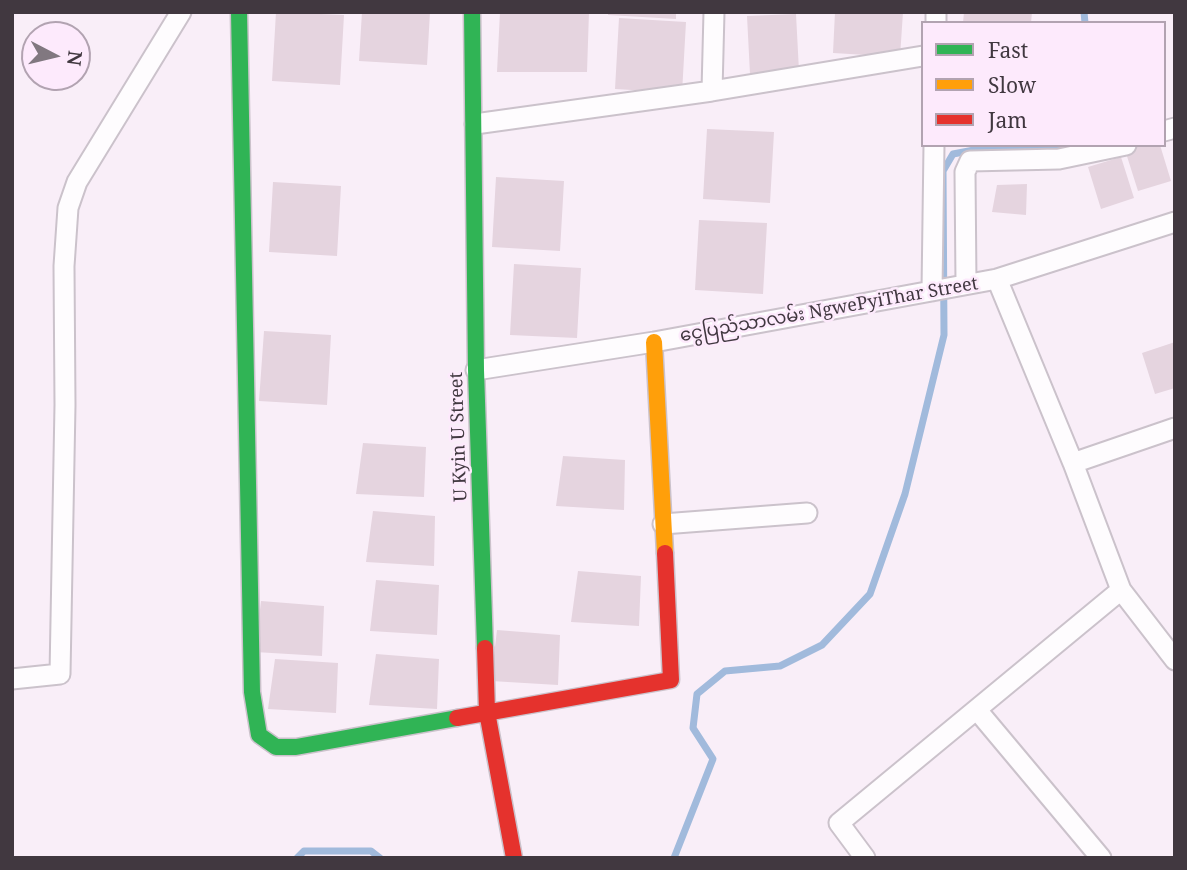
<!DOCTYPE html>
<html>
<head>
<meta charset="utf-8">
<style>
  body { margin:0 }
  #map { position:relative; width:1187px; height:870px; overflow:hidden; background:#f9eef8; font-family:"Noto Serif",serif }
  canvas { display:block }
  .frame { position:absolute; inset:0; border:14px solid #413840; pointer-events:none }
  .legend { position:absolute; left:921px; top:21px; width:245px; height:126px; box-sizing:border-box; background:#fdeafc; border:2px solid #b2a3b1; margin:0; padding:9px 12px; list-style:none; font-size:21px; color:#413840 }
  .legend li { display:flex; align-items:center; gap:14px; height:35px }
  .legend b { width:35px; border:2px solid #b2a3b1 }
  .north { position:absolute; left:21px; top:21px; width:70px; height:70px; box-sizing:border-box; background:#fdeafc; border:2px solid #b2a3b1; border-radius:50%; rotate:97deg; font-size:19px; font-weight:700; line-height:28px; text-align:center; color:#413840 }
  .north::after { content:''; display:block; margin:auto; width:24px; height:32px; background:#817880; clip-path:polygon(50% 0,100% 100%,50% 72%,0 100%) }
</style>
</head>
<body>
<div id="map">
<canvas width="1187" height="870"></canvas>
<div class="frame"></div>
<ul class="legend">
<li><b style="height:9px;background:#30b455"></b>Fast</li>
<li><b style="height:9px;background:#ff9f0a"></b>Slow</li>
<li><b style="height:9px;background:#e5322d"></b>Jam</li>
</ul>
<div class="north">N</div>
</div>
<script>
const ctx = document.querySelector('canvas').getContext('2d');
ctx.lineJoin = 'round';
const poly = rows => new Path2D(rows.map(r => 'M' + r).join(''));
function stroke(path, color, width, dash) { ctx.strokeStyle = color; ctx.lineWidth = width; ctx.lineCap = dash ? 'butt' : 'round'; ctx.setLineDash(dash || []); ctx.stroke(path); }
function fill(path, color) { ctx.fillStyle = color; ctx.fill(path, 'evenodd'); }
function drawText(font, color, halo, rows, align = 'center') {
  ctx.font = font + ' "Noto Serif","Noto Sans Myanmar",serif'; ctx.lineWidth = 5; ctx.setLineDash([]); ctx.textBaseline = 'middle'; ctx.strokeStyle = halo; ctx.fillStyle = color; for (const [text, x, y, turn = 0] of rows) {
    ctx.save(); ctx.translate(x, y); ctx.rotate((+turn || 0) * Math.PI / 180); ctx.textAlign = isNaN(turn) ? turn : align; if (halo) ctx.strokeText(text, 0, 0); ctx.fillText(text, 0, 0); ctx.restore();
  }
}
const stream = poly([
  [1084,12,1085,23],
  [297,858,304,851,371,851,380,858],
  [674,858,713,759,693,728,697,694,725,671,780,666,822,645,870,594,905,494,944,335,943,171,953,154,974,150,1079,145]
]);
const building = poly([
  [276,12,344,15,340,85,272,81],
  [362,12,430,12,427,65,359,61],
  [500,12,589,12,587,72,497,72],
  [608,12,676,12,676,19,608,15],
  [835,12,903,12,900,57,833,53],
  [964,12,1032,12,1031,23,963,23],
  [796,14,799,71,750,74,747,16],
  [619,18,686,22,682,93,615,89],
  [707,129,774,132,770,203,703,199],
  [1140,145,1160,145,1171,181,1138,191,1125,150],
  [1121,157,1134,198,1101,209,1088,167],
  [496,177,564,181,560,251,492,247],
  [273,182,341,186,337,256,269,252],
  [1027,184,1026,215,992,212,997,185],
  [699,220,767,223,763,294,695,290],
  [514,264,581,268,577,338,510,335],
  [264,331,331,335,327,405,259,401],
  [1175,342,1175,388,1155,394,1142,353],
  [363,443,426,447,424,497,356,494],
  [563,456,625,460,624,510,556,506],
  [373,511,435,516,434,566,366,562],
  [578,571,641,576,639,626,571,622],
  [376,580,439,585,437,635,370,631],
  [261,601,324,606,322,656,255,652],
  [497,630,560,635,558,685,491,681],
  [376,654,439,659,437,709,369,705],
  [275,659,338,663,336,713,268,709]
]);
const street = poly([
  [936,23,936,12],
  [712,91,714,12],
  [475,124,712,91,923,56],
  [1164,131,1175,128],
  [997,279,1073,463,1121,590,1175,660],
  [966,284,965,172,970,161,1059,159,1126,145],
  [932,291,934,145],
  [476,370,654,342,997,279,1175,222],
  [1073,463,1175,428],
  [663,524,807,513],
  [12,679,60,674,65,405,64,266,68,208,77,182,181,12],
  [977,710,1101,858],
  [865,858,839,823,1121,590]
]);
const fast = poly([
  [239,12,252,692,259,735,276,747,296,747,457,718],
  [472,12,476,370,485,648]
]);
const slow = poly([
  [654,342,665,553]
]);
const jam = poly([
  [485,648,487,712,514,858],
  [457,718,671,680,665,553]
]);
const streetNames = [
  ["ငွေပြည်သာလမ်း NgwePyiThar Street",829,310,-10],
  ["U Kyin U Street",459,437,-92]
];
stroke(stream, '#a1badc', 7);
fill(building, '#e5d4df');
stroke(street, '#cbc2cb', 23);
stroke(fast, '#cbc2cb', 19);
stroke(slow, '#cbc2cb', 19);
stroke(jam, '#cbc2cb', 19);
stroke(street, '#fefcfe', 19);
stroke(fast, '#30b455', 16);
stroke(slow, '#ff9f0a', 16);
stroke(jam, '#e5322d', 16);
drawText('18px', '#413840', '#fdeafc', streetNames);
</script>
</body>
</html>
